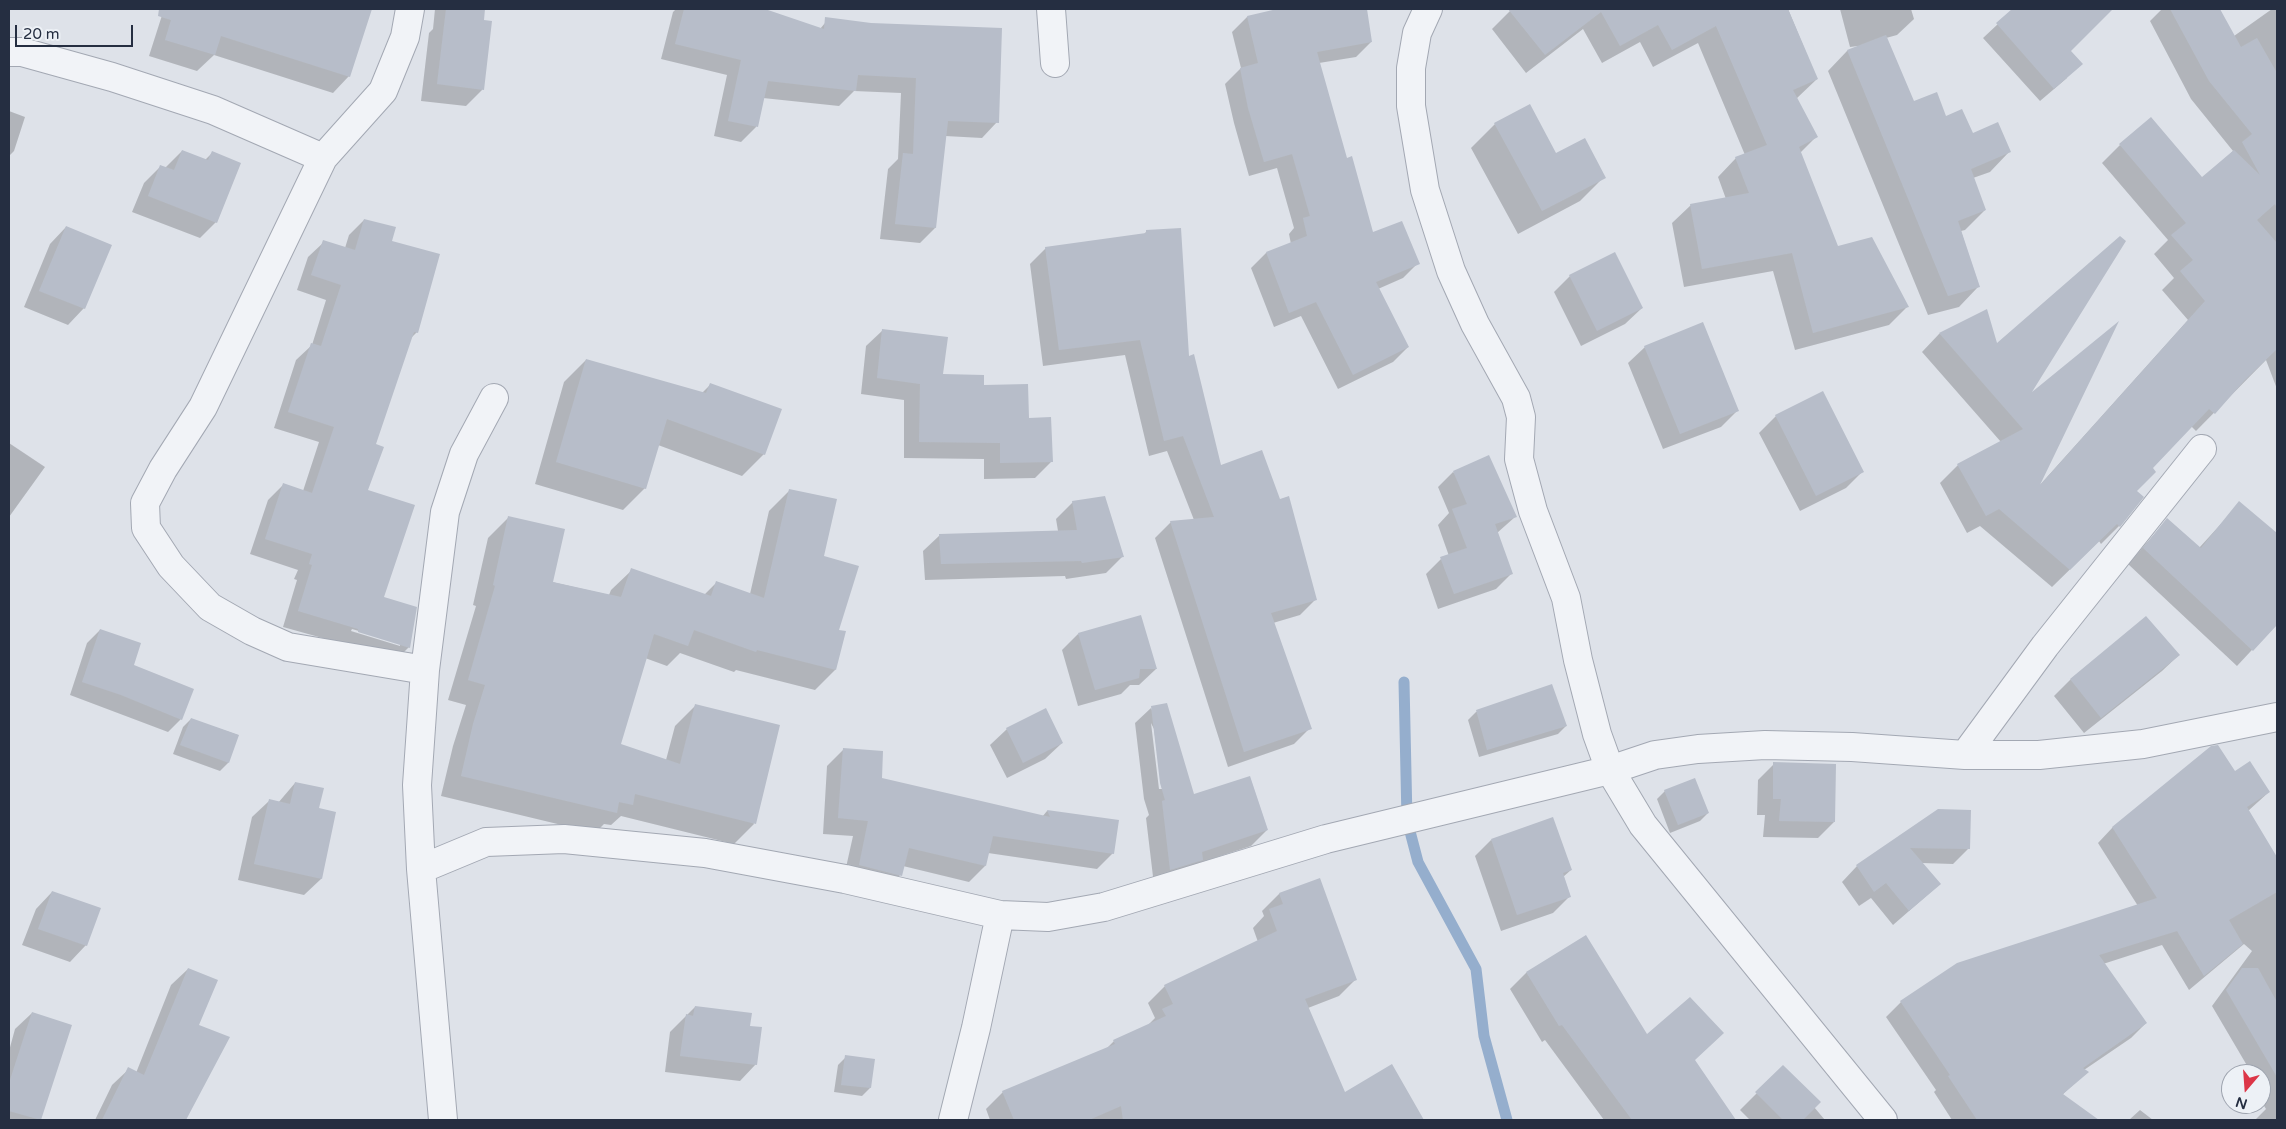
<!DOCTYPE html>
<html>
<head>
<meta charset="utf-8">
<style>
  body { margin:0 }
  #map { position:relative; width:2286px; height:1129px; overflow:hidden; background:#dee2e9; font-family:"Varela Round",sans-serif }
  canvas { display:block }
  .frame { position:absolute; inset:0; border:10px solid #252e41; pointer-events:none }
  .north { position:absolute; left:2221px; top:1064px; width:50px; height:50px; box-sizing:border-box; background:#edf1f6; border:1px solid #9da3ae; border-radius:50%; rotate:198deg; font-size:14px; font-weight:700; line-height:20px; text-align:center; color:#252e41 }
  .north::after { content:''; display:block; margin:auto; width:18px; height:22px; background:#dc3547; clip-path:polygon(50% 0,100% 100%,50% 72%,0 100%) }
  .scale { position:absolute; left:15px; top:25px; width:118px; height:22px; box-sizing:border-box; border:2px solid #252e41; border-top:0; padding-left:6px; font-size:15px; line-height:18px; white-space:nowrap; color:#252e41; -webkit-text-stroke:4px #edf1f6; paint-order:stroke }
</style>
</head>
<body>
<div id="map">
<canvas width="2286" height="1129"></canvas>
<div class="frame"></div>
<div class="north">N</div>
<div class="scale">20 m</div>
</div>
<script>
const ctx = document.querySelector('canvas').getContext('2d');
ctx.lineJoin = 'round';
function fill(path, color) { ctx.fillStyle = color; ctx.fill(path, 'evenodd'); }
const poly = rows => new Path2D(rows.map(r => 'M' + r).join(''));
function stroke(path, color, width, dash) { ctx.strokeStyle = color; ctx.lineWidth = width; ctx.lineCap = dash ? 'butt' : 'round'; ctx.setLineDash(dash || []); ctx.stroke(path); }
const shadow = poly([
  [164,9,315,9,311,22,349,76,333,93,214,55,197,71,149,56],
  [435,9,484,9,482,90,466,106,421,101,429,33,433,29],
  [676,9,761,9,820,29,825,23,997,122,982,138,945,136,935,228,920,243,880,239,888,169,898,159,901,93,854,91,839,106,763,98,756,127,741,142,714,136,727,75,661,59,673,12],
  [1280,9,1365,9,1371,42,1356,57,1319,63,1346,159,1372,234,1418,263,1403,278,1378,289,1408,347,1393,362,1338,389,1301,316,1274,327,1251,268,1266,253,1291,244,1289,234,1294,228,1277,168,1249,176,1234,123,1225,84,1241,68,1232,32,1247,17],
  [1512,9,1788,9,1817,79,1796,99,1816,137,1800,153,1837,248,1907,307,1889,325,1795,350,1773,271,1684,287,1672,223,1691,205,1726,199,1718,177,1736,158,1745,155,1698,43,1653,67,1640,42,1602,63,1583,29,1526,73,1492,29],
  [1840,9,1911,9,1914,19,1897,35,1886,38,1913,103,1945,118,1972,135,2009,152,1990,172,1973,178,1985,210,1965,230,1961,231,1978,287,1959,307,1928,315,1828,71,1847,51,1858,47,1858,46,1850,47],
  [2014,9,2090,9,2101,19,2069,51,2067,78,2040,101,1983,38],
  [2162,9,2219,9,2234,36,2272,9,2277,9,2277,389,2266,360,2196,431,2191,426,2151,468,2136,491,2119,526,2101,544,2099,541,2052,587,1980,526,1967,533,1940,483,1958,465,2001,442,1922,352,1939,334,1986,311,1997,345,2028,396,2039,486,2188,320,2162,290,2174,278,2154,254,2168,240,2102,163,2120,145,2202,179,2233,151,2191,99,2150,21],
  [9,111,25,117,14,151,9,156],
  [1495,124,1555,155,1604,177,1580,201,1518,234,1471,148],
  [182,151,205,160,212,153,216,222,200,238,132,212,144,183,161,166,165,168],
  [364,220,391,242,417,332,410,339,375,445,366,491,383,598,416,608,409,647,393,663,344,644,283,627,297,580,294,579,298,570,250,554,268,500,283,485,303,491,319,442,274,428,296,360,312,345,326,300,297,290,308,257,324,242,345,248,349,235],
  [352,629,400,643,400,646,351,631],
  [66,227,84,308,68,325,24,307,50,244],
  [1146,232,1188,357,1220,467,1279,500,1316,599,1300,615,1273,623,1310,728,1294,744,1228,767,1155,538,1171,522,1194,520,1167,451,1149,456,1125,355,1043,366,1030,264,1046,248,1143,235],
  [1570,276,1642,308,1625,324,1581,346,1554,292],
  [883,330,942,376,982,386,1051,462,1035,478,984,479,984,459,904,458,904,400,861,394,866,346],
  [1645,347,1737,411,1721,427,1663,449,1628,363],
  [586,360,702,393,710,385,764,454,742,476,658,445,645,488,623,510,535,484,564,382],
  [1822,393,1862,472,1846,488,1800,511,1759,433,1776,416],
  [9,443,45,467,9,517],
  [1453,472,1515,517,1497,533,1512,573,1496,589,1438,609,1426,574,1441,559,1449,556,1438,525,1449,513,1438,487],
  [790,490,822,557,838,630,835,670,815,690,736,670,734,672,680,653,667,666,645,658,620,745,666,760,675,726,696,705,754,824,734,844,621,816,611,825,604,824,595,833,441,796,453,746,466,705,448,700,476,606,473,605,488,538,509,517,552,582,609,595,611,590,632,570,704,595,717,582,750,594,769,511],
  [1073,502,1122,557,1106,573,1066,579,1065,576,925,580,923,551,940,535,1058,531,1056,519],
  [2240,503,2277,534,2277,623,2237,666,2128,564,2167,520,2199,548],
  [2146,618,2179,655,2162,671,2084,733,2054,696,2070,680],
  [100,630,181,719,168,732,70,695,87,643],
  [1078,634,1156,669,1139,685,1130,685,1121,694,1078,706,1062,650],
  [1551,686,1566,726,1558,734,1479,757,1468,720,1476,712],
  [1151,708,1193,796,1267,830,1251,846,1199,863,1186,876,1154,885,1146,818,1149,815,1144,799,1135,723],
  [1151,723,1154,729,1162,789,1159,789],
  [191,719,238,735,228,763,220,771,173,754,183,727],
  [1007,729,1062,743,1045,759,1007,778,990,745],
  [843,750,880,779,1042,817,1047,811,1117,821,1113,853,1097,869,988,853,985,866,969,882,903,866,900,875,885,891,843,881,853,836,823,834,827,766],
  [1774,764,1834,822,1818,838,1763,837,1765,815,1757,815,1758,780],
  [2235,773,2269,792,2248,811,2277,859,2277,1120,2255,1120,2266,1109,2261,1101,2261,1074,2252,1074,2212,1006,2252,951,2244,944,2189,990,2162,945,2103,964,2146,1023,2131,1038,2084,1070,2087,1072,2062,1095,2097,1120,1952,1120,1934,1092,1936,1090,1886,1017,1901,1002,2138,906,2098,843,2113,827],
  [295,783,318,809,321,879,304,895,238,880,252,817,269,801,278,803],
  [1665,791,1708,813,1700,821,1670,833,1657,799],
  [1938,810,1968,849,1953,864,1922,863,1940,884,1893,925,1871,898,1859,906,1842,882,1857,866],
  [1491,840,1571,870,1563,877,1570,896,1553,913,1501,931,1475,856],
  [1319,880,1356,979,1339,996,1308,1008,1344,1094,1407,1095,1422,1120,990,1120,986,1109,1003,1092,1105,1050,1114,1041,1146,1027,1155,1018,1148,1003,1165,986,1258,942,1253,928,1264,916,1262,911,1279,894],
  [52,892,86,945,70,962,22,945,36,909],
  [1586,937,1647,1036,1649,1035,1709,1120,1604,1120,1545,1040,1542,1042,1510,989,1526,973],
  [188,969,197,1026,228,1038,185,1120,95,1120,112,1085,129,1069,136,1073,171,985],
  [695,1007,749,1027,756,1064,740,1081,665,1072,670,1032],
  [32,1013,70,1025,40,1120,9,1120,9,1051,15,1029],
  [846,1057,874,1060,870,1088,862,1096,834,1092,838,1065],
  [1783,1067,1814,1107,1825,1120,1750,1120,1740,1110],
  [2140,1110,2153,1120,2129,1120]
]);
const stream = poly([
  [1404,682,1407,820,1418,862,1476,969,1484,1036,1507,1120]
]);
const building = poly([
  [159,9,372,9,350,77,221,36,215,55,165,40,171,20,158,16],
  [446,9,485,9,484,20,492,21,484,90,437,84],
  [684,9,765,9,824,29,825,17,871,23,1002,28,999,123,948,121,936,228,895,224,903,153,913,154,916,78,858,75,856,91,768,81,758,127,728,121,741,60,675,44],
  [1277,9,1367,9,1372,42,1317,52,1347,158,1352,156,1373,232,1402,221,1420,264,1376,282,1409,347,1353,375,1316,302,1289,313,1266,252,1307,236,1303,218,1310,216,1292,154,1264,162,1248,108,1240,68,1258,63,1247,16],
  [1508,9,1788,9,1818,79,1793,90,1818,137,1799,147,1838,246,1872,237,1909,307,1813,333,1792,253,1702,269,1690,204,1749,193,1735,157,1767,145,1716,26,1672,50,1658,25,1620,46,1601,12,1545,55],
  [2012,9,2113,9,2071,51,2083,64,2054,89,1996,23],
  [2170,9,2220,9,2241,47,2257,38,2277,73,2277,208,2275,204,2257,220,2277,243,2277,349,2244,381,2215,414,2209,409,2153,468,2156,472,2137,491,2144,497,2120,527,2117,524,2070,570,1999,509,1986,516,1957,464,2023,429,1939,333,1987,309,1997,343,2120,236,2126,241,2032,392,2119,321,2040,485,2205,301,2180,271,2193,260,2171,235,2186,223,2119,144,2151,117,2202,177,2234,150,2260,175,2242,142,2252,134,2209,81],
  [1886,35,1914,101,1937,92,1946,116,1962,109,1973,133,1998,122,2011,152,1971,169,1986,210,1958,221,1980,287,1948,296,1847,50],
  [1530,104,1556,153,1585,138,1606,178,1542,211,1494,123],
  [182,150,208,160,212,151,241,163,217,223,148,196,160,165,174,170],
  [364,219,396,227,392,241,440,254,418,333,414,332,376,444,384,447,368,490,415,505,384,597,417,607,410,648,358,632,358,629,298,611,312,565,309,564,312,554,265,539,283,483,312,493,334,427,288,412,311,343,321,346,341,285,311,275,323,240,355,250],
  [66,226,112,245,85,309,39,291],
  [1181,228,1189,356,1194,354,1221,465,1262,450,1280,499,1289,496,1317,600,1271,613,1312,729,1244,752,1170,521,1214,517,1183,436,1164,441,1140,340,1059,350,1045,247,1146,233,1146,230],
  [1615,252,1643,308,1597,331,1569,275],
  [1703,322,1739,411,1680,434,1644,346],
  [882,329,948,337,943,374,984,375,984,385,1028,384,1029,418,1051,417,1053,462,1000,463,1000,443,919,442,920,384,877,378],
  [586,359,706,393,710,383,782,409,765,455,667,419,646,489,556,462],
  [1823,391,1864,472,1816,496,1775,415],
  [1489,455,1517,517,1495,524,1513,574,1454,594,1440,557,1467,548,1452,509,1467,504,1453,471],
  [789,489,837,499,824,556,859,566,839,630,846,631,836,670,757,650,756,652,694,630,688,646,654,634,621,744,680,764,695,704,780,725,756,824,635,794,633,805,619,802,617,813,461,776,473,724,485,685,468,680,495,586,493,585,508,516,565,529,553,582,621,597,631,568,711,596,716,581,764,598],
  [1105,496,1124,557,1082,563,1081,561,941,564,939,534,1077,530,1072,501],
  [2239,501,2277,533,2277,625,2253,651,2143,548,2167,518,2201,548],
  [1141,615,1157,669,1140,669,1139,678,1095,690,1078,633],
  [2146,616,2180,655,2101,718,2070,679],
  [100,629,141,643,134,665,194,689,182,720,121,695,82,682],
  [1552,684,1567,726,1487,750,1476,710],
  [1167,703,1194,794,1250,776,1268,830,1202,852,1203,860,1170,870,1162,801,1165,800,1160,783,1151,706],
  [1046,708,1063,743,1023,763,1006,728],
  [191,718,239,735,229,763,180,745],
  [2218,745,2235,771,2250,761,2270,792,2247,807,2277,857,2277,892,2229,920,2243,944,2204,976,2177,931,2099,955,2147,1023,2083,1068,2089,1072,2063,1094,2099,1120,1977,1120,1948,1076,1950,1075,1900,1001,1957,963,2157,898,2112,827,2211,746],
  [843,748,883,751,882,778,1050,817,1047,810,1119,820,1114,854,993,836,986,866,909,848,902,876,859,865,868,821,838,818],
  [1773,762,1836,764,1835,822,1779,821,1781,799,1773,799],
  [1695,778,1709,813,1678,825,1664,790],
  [295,782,324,788,319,808,336,812,322,879,254,864,269,799,290,804],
  [1938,809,1971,810,1970,849,1910,848,1941,884,1909,911,1886,883,1874,892,1856,865],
  [1553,817,1572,870,1563,873,1571,897,1517,915,1491,839],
  [1320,878,1357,980,1305,999,1345,1092,1392,1064,1424,1120,1123,1120,1121,1106,1089,1120,1014,1120,1002,1091,1115,1044,1113,1040,1166,1016,1162,1009,1173,1004,1164,985,1277,931,1269,909,1283,904,1279,893],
  [52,891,101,908,87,946,38,929],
  [1586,935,1647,1034,1690,997,1724,1033,1695,1060,1736,1120,1632,1120,1562,1025,1559,1026,1526,972],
  [188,968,218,980,199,1025,230,1037,186,1120,102,1120,128,1067,144,1075],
  [2242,968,2258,968,2277,1002,2277,1077,2226,990],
  [695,1006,752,1013,750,1026,762,1027,757,1065,680,1056,686,1014,693,1016],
  [32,1012,72,1025,41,1120,9,1111,9,1083],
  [845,1055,875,1059,871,1088,841,1085],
  [1783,1065,1821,1102,1803,1120,1783,1120,1755,1092]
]);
const minor = poly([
  [410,9,405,37,383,91,323,158,203,407,163,469,145,503,146,528,171,566,210,607,252,631,288,647,425,670],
  [1051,9,1055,63],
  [9,52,22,52,112,77,213,110,323,158],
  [1965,755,2045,646,2202,449],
  [421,869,486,842,564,839,705,853,845,879,1000,915,1048,917,1104,907,1326,839,1610,770,1655,755,1698,749,1765,745,1852,747,1965,755,2039,755,2143,744,2277,717],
  [443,1120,421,869,417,785,425,670,445,512,464,454,494,398],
  [953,1120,976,1028,1000,915]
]);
const tertiary = poly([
  [1428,9,1417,33,1411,68,1411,106,1425,190,1451,271,1475,324,1516,398,1521,417,1519,459,1533,511,1566,598,1578,660,1597,734,1610,770,1643,825,1883,1120]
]);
fill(shadow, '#0003');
stroke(stream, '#95aecd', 11);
fill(building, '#b7bdc9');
stroke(minor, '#a3a8b3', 30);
stroke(tertiary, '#a3a8b3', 30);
stroke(minor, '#f1f3f7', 28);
stroke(tertiary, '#f1f3f7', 28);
</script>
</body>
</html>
